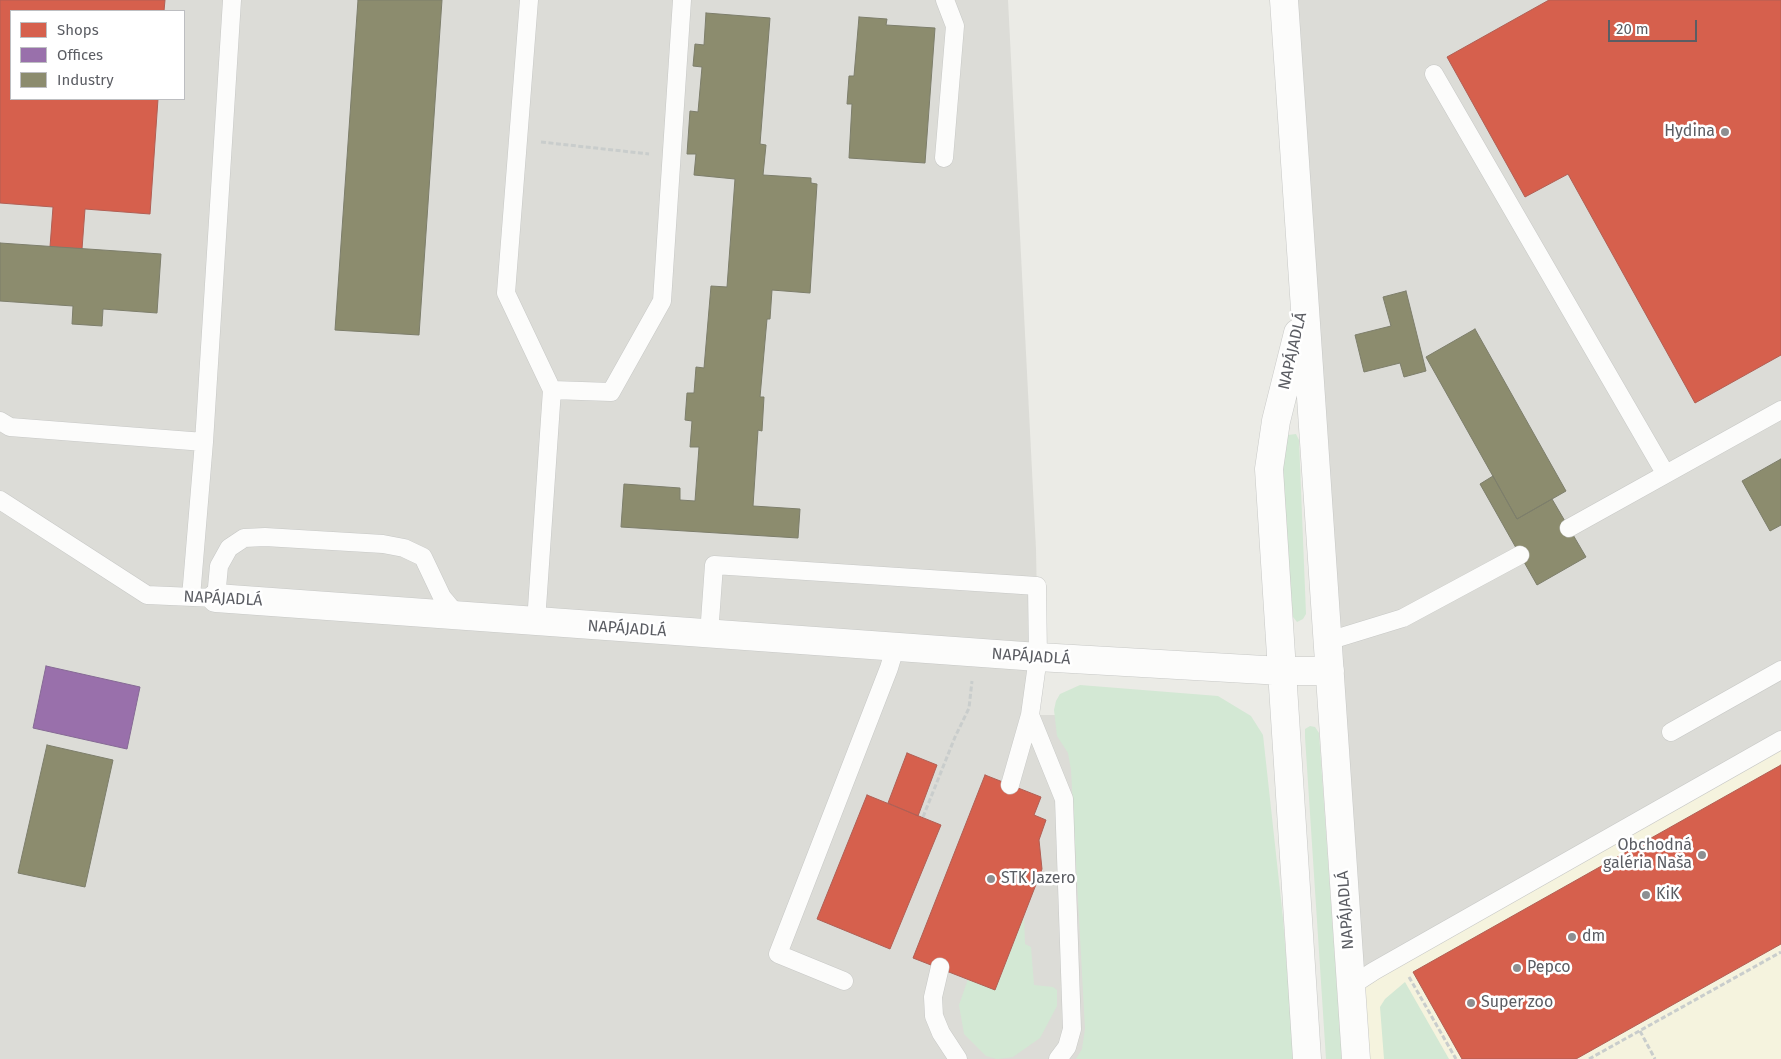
<!DOCTYPE html>
<html>
<head>
<meta charset="utf-8">
<style>
  body { margin:0 }
  #map { position:relative; width:1781px; height:1059px; overflow:hidden; background:#ebebe6; font-family:"Fira Sans",sans-serif }
  canvas { display:block }
  .legend { position:absolute; left:10px; top:10px; width:175px; height:90px; box-sizing:border-box; background:#fff; border:1px solid #bdbec1; margin:0; padding:6px 9px; list-style:none; font-size:15px; color:#5b5d63 }
  .legend li { display:flex; align-items:center; gap:10px; height:25px }
  .legend b { width:25px; border:1px solid #bdbec1 }
  .scale { position:absolute; left:1608px; top:20px; width:89px; height:22px; box-sizing:border-box; border:2px solid #5b5d63; border-top:0; padding-left:6px; font-size:15px; line-height:18px; white-space:nowrap; color:#5b5d63; -webkit-text-stroke:4px #fff; paint-order:stroke }
</style>
</head>
<body>
<div id="map">
<canvas width="1781" height="1059"></canvas>
<ul class="legend">
<li><b style="height:14px;background:#d6604d"></b>Shops</li>
<li><b style="height:14px;background:#9970ab"></b>Offices</li>
<li><b style="height:14px;background:#8c8c6e"></b>Industry</li>
</ul>
<div class="scale">20 m</div>
</div>
<script>
const ctx = document.querySelector('canvas').getContext('2d');
ctx.lineJoin = 'round';
function fill(path, color) { ctx.fillStyle = color; ctx.fill(path, 'evenodd'); }
const poly = rows => new Path2D(rows.map(r => 'M' + r).join(''));
function stroke(path, color, width, dash) { ctx.strokeStyle = color; ctx.lineWidth = width; ctx.lineCap = dash ? 'butt' : 'round'; ctx.setLineDash(dash || []); ctx.stroke(path); }
function drawText(font, color, halo, rows, align = 'center') {
  ctx.font = font + ' "Fira Sans",sans-serif'; ctx.lineWidth = 5; ctx.setLineDash([]); ctx.textBaseline = 'middle'; ctx.strokeStyle = halo; ctx.fillStyle = color; for (const [text, x, y, turn = 0] of rows) {
    ctx.save(); ctx.translate(x, y); ctx.rotate((+turn || 0) * Math.PI / 180); ctx.textAlign = isNaN(turn) ? turn : align; if (halo) ctx.strokeText(text, 0, 0); ctx.fillText(text, 0, 0); ctx.restore();
  }
}
const commercial = poly([
  [1781,740,1781,1059,1356,1059,1351,986]
]);
const industrial = poly([
  [0,0,1008,0,1036,549,1038,657,1031,715,1081,715,1098,1059,0,1059],
  [11,11,184,11,184,99,11,99],
  [1284,0,1781,0,1781,740,1351,986]
]);
const green = poly([
  [1296,434,1299,440,1306,614,1303,619,1297,622,1293,617,1280,462,1288,435],
  [1080,685,1218,696,1251,716,1263,735,1283,918,1294,1059,1076,1059,1082,1049,1085,1029,1071,770,1068,753,1057,736,1054,710,1056,701,1060,694],
  [1310,726,1315,727,1319,733,1342,1059,1326,1059,1305,737,1305,729],
  [1024,917,1025,944,1031,947,1034,985,1053,987,1057,990,1057,1006,1040,1038,1013,1057,997,1059,986,1056,964,1034,959,1005,968,979,995,990],
  [1405,982,1449,1059,1384,1059,1380,1007,1385,999]
]);
const shops = poly([
  [0,0,165,0,164,11,11,11,11,99,158,99,150,214,85,209,82,249,50,247,53,207,0,203,0,0],
  [1549,0,1781,0,1781,355,1695,403,1568,174,1525,197,1447,57,1549,0],
  [907,753,937,765,918,816,888,803,907,753],
  [1781,765,1781,944,1576,1059,1462,1059,1413,972,1781,765],
  [985,775,1041,797,1034,815,1046,820,1039,840,1042,869,995,990,913,958,985,775],
  [867,795,941,825,890,949,817,919,867,795]
]);
const offices = poly([
  [46,666,140,687,127,749,33,728,46,666]
]);
const industry = poly([
  [358,0,442,0,419,335,335,330,358,0],
  [706,13,770,18,760,144,766,145,763,175,811,178,811,183,817,184,810,293,772,290,770,319,767,319,760,397,764,397,762,431,758,430,753,506,800,509,798,538,621,527,624,484,680,488,680,500,695,501,699,447,690,447,692,421,685,420,687,393,694,393,696,367,704,368,711,286,727,287,735,179,694,175,696,154,687,154,690,111,698,112,702,67,693,66,695,44,704,45,706,13],
  [859,17,887,19,886,25,935,28,925,163,849,158,852,104,847,104,849,76,854,76,859,17],
  [0,243,161,254,157,313,103,309,102,326,72,324,73,306,0,301,0,243],
  [1406,291,1426,371,1404,377,1400,363,1364,372,1355,335,1391,326,1383,297,1406,291],
  [1475,329,1566,491,1517,519,1426,357,1475,329],
  [1781,459,1781,525,1770,531,1742,481,1781,459],
  [1493,476,1517,519,1552,499,1586,557,1537,585,1480,484,1493,476],
  [47,745,113,760,85,887,18,873,47,745]
]);
const path = poly([
  [541,142,649,154],
  [923,817,955,737,969,708,972,681],
  [1409,977,1456,1059],
  [1640,1031,1655,1059],
  [1589,1059,1781,952]
]);
const lane = poly([
  [529,0,506,293,552,390],
  [1434,74,1665,473],
  [944,158,955,26,945,0],
  [0,421,10,427,204,442],
  [0,500,147,595,216,598,219,566,229,548,244,538,265,537,383,544,404,548,423,557,442,597,457,615],
  [1569,528,1781,410],
  [191,597,204,442,232,0],
  [536,622,552,390,611,392,662,301,682,0],
  [709,635,714,565,1037,586,1038,657,1030,715,1010,785],
  [1328,641,1403,618,1520,555],
  [1030,715,1064,799,1072,1029,1067,1047,1058,1059],
  [1671,732,1781,670],
  [940,967,933,997,934,1016,941,1033,958,1059],
  [844,981,778,954,889,668,895,648],
  [1351,986,1374,971,1781,740]
]);
const street = poly([
  [1284,0,1356,1059],
  [1298,333,1276,421,1269,469,1307,1059],
  [216,598,1038,657,1282,671,1330,671]
]);
const markers = [
  [1725,132,5,"#8d8f91"],
  [1702,855,5,"#8d8f91"],
  [991,879,5,"#8d8f91"],
  [1646,895,5,"#8d8f91"],
  [1572,937,5,"#8d8f91"],
  [1517,968,5,"#8d8f91"],
  [1471,1003,5,"#8d8f91"]
];
const poiNames = [
  ["Hydina",1715,132,"right"],
  ["Obchodná",1692,846,"right"],
  ["galéria Naša",1692,864,"right"],
  ["STK Jazero",1001,879],
  ["KiK",1656,895],
  ["dm",1582,937],
  ["Pepco",1527,968],
  ["Super zoo",1481,1003]
];
const streetNames = [
  ["NAPÁJADLÁ",1293,351,-77],
  ["NAPÁJADLÁ",223,599,3],
  ["NAPÁJADLÁ",627,629,4],
  ["NAPÁJADLÁ",1031,657,4],
  ["NAPÁJADLÁ",1346,910,-94]
];
fill(commercial, '#f5f3de');
fill(industrial, '#dcdcd7');
fill(green, '#d3e8d4');
fill(shops, '#d6604d');
stroke(shops, '#b15f54', 1);
fill(offices, '#9970ab');
stroke(offices, '#866a95', 1);
fill(industry, '#8c8c6e');
stroke(industry, '#7d7e6b', 1);
stroke(lane, '#c7c8c6', 19);
stroke(street, '#c7c8c6', 29);
stroke(path, '#c9cdcc', 3, [5, 2.5]);
stroke(lane, '#fcfcfb', 18);
stroke(street, '#fcfcfb', 28);
for (const [x, y, r, color] of markers) { const dot = new Path2D(); dot.arc(x, y, r, 0, 2 * Math.PI); ctx.fillStyle = color; ctx.fill(dot); stroke(dot, '#fff', 2); }
drawText('16px', '#5b5d63', '#fff', poiNames, 'left');
drawText('16px', '#5b5d63', '#fff', streetNames);
</script>
</body>
</html>
